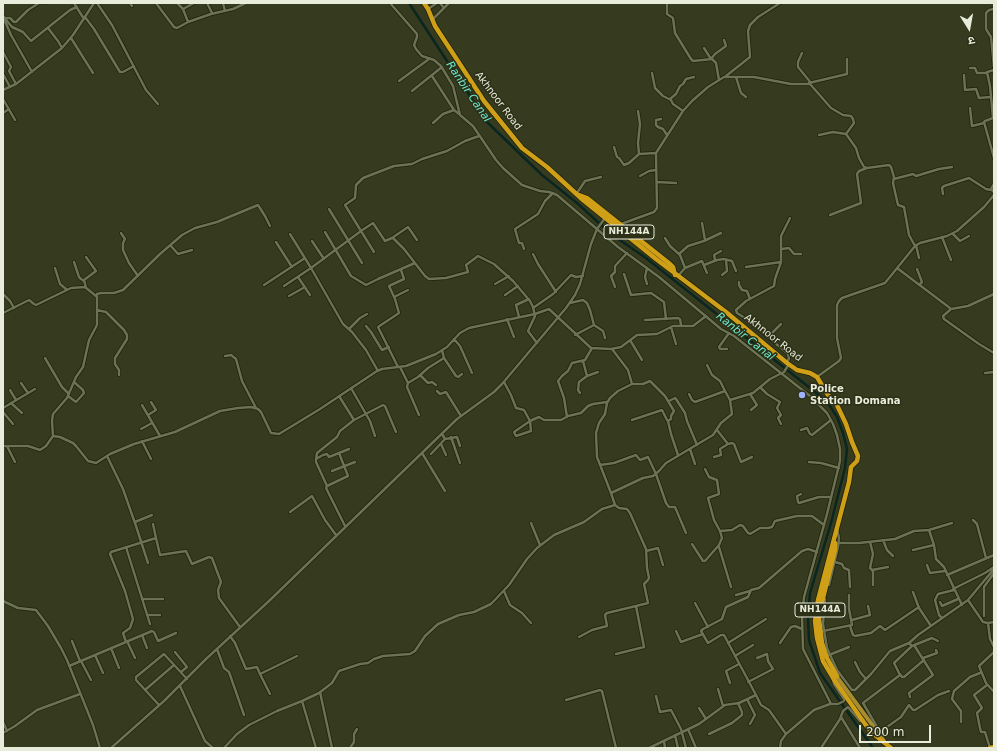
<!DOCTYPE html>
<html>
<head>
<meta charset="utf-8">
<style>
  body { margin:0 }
  #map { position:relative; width:997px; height:751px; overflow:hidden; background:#363b20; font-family:"DejaVu Sans","Noto Sans Devanagari",sans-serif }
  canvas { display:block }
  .frame { position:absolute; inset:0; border:4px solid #e8ecdb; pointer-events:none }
  .north { position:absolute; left:949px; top:8px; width:40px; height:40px; -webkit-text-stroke:3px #2c3016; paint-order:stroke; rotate:169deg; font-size:11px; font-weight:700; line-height:16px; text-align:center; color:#e8ecdb }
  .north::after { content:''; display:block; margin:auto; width:14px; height:18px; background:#e8ecdb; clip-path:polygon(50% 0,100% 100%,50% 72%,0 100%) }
  .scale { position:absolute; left:859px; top:725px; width:72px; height:18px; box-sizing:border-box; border:2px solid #e8ecdb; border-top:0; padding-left:5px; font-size:12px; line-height:14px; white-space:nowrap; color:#e8ecdb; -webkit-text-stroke:3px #2c3016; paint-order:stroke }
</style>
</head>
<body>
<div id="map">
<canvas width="997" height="751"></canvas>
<div class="frame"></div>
<div class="north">उ</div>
<div class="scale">200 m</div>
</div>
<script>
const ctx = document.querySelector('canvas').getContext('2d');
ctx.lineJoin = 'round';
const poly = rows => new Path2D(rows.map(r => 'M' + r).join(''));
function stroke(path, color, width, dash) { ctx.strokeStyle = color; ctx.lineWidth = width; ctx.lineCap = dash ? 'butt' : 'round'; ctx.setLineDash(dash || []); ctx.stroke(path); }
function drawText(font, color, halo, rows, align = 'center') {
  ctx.font = font + ' "DejaVu Sans",sans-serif'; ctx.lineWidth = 3; ctx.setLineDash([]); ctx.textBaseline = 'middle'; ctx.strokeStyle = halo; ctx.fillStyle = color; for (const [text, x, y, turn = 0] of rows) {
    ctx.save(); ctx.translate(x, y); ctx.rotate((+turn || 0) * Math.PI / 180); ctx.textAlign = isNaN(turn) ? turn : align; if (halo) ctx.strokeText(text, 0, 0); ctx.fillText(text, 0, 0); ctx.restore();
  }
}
const canal = poly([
  [409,3,487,122,542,175,577,203,611,234,646,258,820,396,830,406,837,417,843,433,847,449,845,468,831,523,810,593,808,617,809,640,820,673,873,748]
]);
const street = poly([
  [74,3,84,19],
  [97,3,112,25,146,90,158,104],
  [130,3,132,6],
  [156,3,174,27,177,28,188,22,211,14,233,9,246,3],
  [177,3,183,9,188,22],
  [207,3,212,13],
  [223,3,225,11],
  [390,3,417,34,417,37,414,45,416,49,422,56,434,60,441,66,453,86,460,115,473,126,496,160,503,168,522,185,540,191,549,192,557,195,618,247,659,277,721,329,734,336,810,396,827,413,833,424,837,435,840,449,840,461,827,514,804,597,802,617,803,649,831,704],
  [440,3,444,8],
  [667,3,667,14,673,18,675,33,691,59,693,61,712,59,716,63,719,80],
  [183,9,194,3],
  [428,9,437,3],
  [994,9,989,10,986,13,986,29,991,37,994,67],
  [3,16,12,27,23,32,31,41,70,10,77,7],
  [85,17,94,29,120,72,123,72,134,66],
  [5,18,10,18,14,22,16,22,28,10,39,3,46,3],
  [4,19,11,35,32,72],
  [432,20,449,3],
  [48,28,58,41,62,48],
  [71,38,93,73],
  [704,48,711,59],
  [3,52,11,67,9,71,16,84],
  [802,53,798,62,798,67,811,83],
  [711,59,715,54,726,46,724,40],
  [970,68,975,68,977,73,987,73],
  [994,70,987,72,990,86,993,118,985,121,984,122,994,158],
  [652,73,655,88,663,96,671,100,673,104,683,111],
  [3,74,10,87],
  [964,75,965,90,976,89,979,98,990,97],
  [432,76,454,110,459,114],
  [726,76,750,57,748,31,750,25,758,17,780,3],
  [736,77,741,93,746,97],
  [399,81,429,59],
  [809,83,847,74,847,59],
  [3,90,16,84,62,48,73,35,94,3],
  [412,91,442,67],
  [3,99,15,120],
  [670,99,676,94,680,86,683,84,686,79,694,77],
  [970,108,972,126,984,123],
  [638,111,640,124,638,143,639,154],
  [3,113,9,109],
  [661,119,656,120,656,125,658,127,663,129,667,135],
  [433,123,443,114,454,110],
  [819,135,833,132,846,134],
  [614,147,617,157,619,158,624,165,629,163,639,154,656,153],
  [640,176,649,171,656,170],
  [894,179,913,174,916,176,939,169,952,167],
  [657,182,676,183],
  [994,184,991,189,994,192],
  [577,193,585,181,601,177],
  [943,194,942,188,944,186,969,178,986,189,991,190],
  [329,209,362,263],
  [830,215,861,203,857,174,859,171,867,168],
  [702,223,705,240],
  [621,224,654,212,657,208,656,153,683,111,692,101,708,87,724,77,754,77,791,84,810,84,831,108,843,115,851,116,853,119,854,123,846,134,856,148,859,158,864,167,867,168,889,165,891,167,894,177,893,183,898,205,904,207,909,235,915,246],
  [325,232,351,276,366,285,378,279,415,263],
  [121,233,125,239,123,243,123,250,129,263,138,276],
  [953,234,960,241,969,236],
  [942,237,951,260],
  [392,238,408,227,417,240],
  [665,238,670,246,680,255,685,268],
  [312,241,324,259],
  [276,242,292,267],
  [916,245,919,258],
  [171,246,178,254,192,250],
  [524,249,522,243,519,243,515,229,538,214,545,201,553,193],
  [782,249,789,248,794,254,801,254],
  [374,252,361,231,373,223,385,241,392,238,394,239,404,249,425,276,429,279,446,278,468,272,466,265,478,256,494,264,513,281,530,301,533,307,535,316,528,331,537,343],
  [533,254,538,264,556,292],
  [679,254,688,246,704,241,721,233],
  [86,257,96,271,84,280,86,288],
  [715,260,714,255,721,251],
  [74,262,79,277,81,279,84,281],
  [704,265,717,260,724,259,732,261,736,271],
  [746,267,781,262],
  [55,268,60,284,66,289],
  [897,268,950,308,950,310,943,316,944,319,979,344,994,353],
  [917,269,922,282,919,285],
  [624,274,631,295,651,293,664,302,666,319],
  [722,275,727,271,726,260],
  [678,276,685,268,702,261,707,273],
  [298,277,310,295],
  [739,282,739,285,742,290,747,291,750,299],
  [495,284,509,276],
  [647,284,645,277,647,268],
  [264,285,305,258],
  [284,286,311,268,290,234],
  [615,287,611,276,615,272,615,266,627,253],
  [3,294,10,301,14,308],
  [505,295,518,286],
  [289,296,305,287],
  [394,297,408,290],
  [570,303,583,300,587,303,590,310,594,325,603,331,605,338],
  [533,308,553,294,571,275,576,277,583,276],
  [951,309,968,306,994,294],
  [97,310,106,312,124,330,127,335,127,339,115,358,115,364,119,370,119,375],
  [3,313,29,300,34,304,36,305,71,288,85,287,96,296],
  [519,317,516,305,529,299],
  [507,319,514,337],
  [645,320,678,318,680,319,681,325],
  [366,326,371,332,382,350,389,347],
  [671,327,676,344],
  [349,329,360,318,367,314],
  [575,335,594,325],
  [768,337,781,324],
  [454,339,460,346,472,373],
  [630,340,642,360],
  [612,349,628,370,632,384],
  [727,349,720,349,719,347,729,333],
  [442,350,444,358,456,376,458,377,462,374],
  [225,356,231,355,236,359,242,381,256,408],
  [45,358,62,387,69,394],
  [787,363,789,358,788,354,748,320,737,313,736,310,746,301,774,286,775,279,781,262,781,236,790,218],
  [707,365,712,375,720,381,725,391],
  [398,367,378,327,399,313,395,299,389,286,404,279,401,270],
  [400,367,408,383,407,387,419,415],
  [378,371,366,350,352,332,343,324,311,268,361,231,345,205,355,198,356,185,363,178,394,166,412,164,422,159,447,151,465,141,479,136],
  [985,373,994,372],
  [420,375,428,383,432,382,436,385],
  [587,376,598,372],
  [817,377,839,361,841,358,837,338,837,305,839,301,842,298,885,283,915,246,920,243,947,236,957,231,984,207,994,195],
  [504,382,511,395,516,408,524,410,530,421,539,417,544,420,561,420,568,416,581,413,588,406,593,404,607,402],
  [21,383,28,393],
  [408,383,418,377,428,368,444,358],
  [760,387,767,394,780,402,777,408,781,415,778,418,781,424],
  [351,388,370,421,375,436],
  [10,390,16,400],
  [437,391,440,394,446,392,461,416],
  [580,393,578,390,579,382,587,376,583,361],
  [689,394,692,400,695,402,725,391,730,400],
  [750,394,757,405,751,410],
  [68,396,76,402,84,393,83,390,74,382],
  [339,396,354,420],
  [669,401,675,398,676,399,685,413,687,421,697,445],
  [11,403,22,413],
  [142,405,160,436],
  [3,408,35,389],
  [3,412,13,424],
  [148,415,156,410,151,402],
  [567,417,564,398,558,381,562,376,568,371,572,363,585,360,592,348],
  [632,420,662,410,667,420,668,421],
  [530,421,531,431,516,436,514,432,530,421],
  [141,429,152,423],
  [717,430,728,444,732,443,734,444,741,462,752,457],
  [801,430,807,428,810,434,812,435,831,420],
  [442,434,445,439,457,437,460,446],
  [53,436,52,421,53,414,67,398,76,377,83,367,89,340,97,325,97,294,101,293,114,293,123,290,160,254,182,235,195,228,217,222,258,205,265,216,270,226],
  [451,437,460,463],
  [142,441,151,459],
  [441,444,446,455],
  [3,446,28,446,40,450,46,446,53,436,60,437,73,443,76,446,88,461,96,463,110,454,134,444,175,432,220,411,238,408,251,407,258,409,261,412,271,433,279,434,320,409,377,371,382,369,406,366,436,354,447,347,460,333,469,328,535,314,549,309,591,348,611,349,621,347,637,335,657,334,673,326,693,326,706,316],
  [7,446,15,462],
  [690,449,695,464],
  [339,453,348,476,327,486,326,488,345,526],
  [422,453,445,491],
  [431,454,445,439],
  [107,456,123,489,136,526,148,563],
  [714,457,721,455,720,449,728,444],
  [316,459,317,453,337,437,340,431,354,420,383,405,385,406,396,432],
  [809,462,821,463,839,468],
  [600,465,614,463,636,455,640,460,648,457,656,474,666,503,669,507,675,507,686,533],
  [705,469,709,477,717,480,719,494,708,498,714,520,720,531,732,530,740,525,743,526,748,533,750,534,760,528,768,528,772,527,775,521,797,516,812,516,824,525],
  [332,471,355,462],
  [327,486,316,462,316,459,323,455,327,454,329,457,349,449],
  [611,493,597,457,596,433,599,423,605,414,607,403,610,398,618,391,632,384,643,384,650,381,665,396,674,411,671,416,671,419,668,421,671,434,678,455],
  [801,494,797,496,798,502,799,503,819,497,831,497],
  [615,505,619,508,627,509,630,513,646,549,647,568,649,578,648,580,644,584,648,603,636,606,644,647,616,654],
  [290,512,312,496,325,520,336,535],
  [973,520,977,524,986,558],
  [135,522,152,515],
  [531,523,540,545],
  [153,524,156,538],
  [929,530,934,545,936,559,944,567,962,605],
  [883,540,887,550,893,556],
  [870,542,873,554,870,568,873,571,873,585],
  [838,543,859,543,895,539,914,531,929,530,952,523],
  [692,544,703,561,705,561,719,545,722,538,720,531],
  [126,547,150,624],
  [719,547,731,587],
  [913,550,934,545],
  [646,551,658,548,663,565],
  [835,562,842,564,844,568,849,570,850,587],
  [927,565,930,573,945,571],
  [872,570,888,567],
  [947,575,994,555],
  [829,585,838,547,839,538,837,529],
  [953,589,985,573,994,567],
  [504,591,510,605,522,613,531,623],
  [913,592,919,608,931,626],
  [736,595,750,591],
  [142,599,163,599],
  [825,599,823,624,827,648,837,670,852,690,855,690,871,674,890,651,909,643,912,646],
  [968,600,983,622,988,623,994,622],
  [3,601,18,608,36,610,48,626,61,648,67,660,93,725,100,748],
  [940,602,942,606,958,599],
  [695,603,708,627],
  [147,615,160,615],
  [984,616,984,587,994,573],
  [942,618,939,615,935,600,938,594,954,590],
  [852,620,870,615,868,606],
  [988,623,990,639,994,647],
  [850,626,853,635,855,636,871,633,880,626,885,630,919,607],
  [676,631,681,642,703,634],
  [823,631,852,625,849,609,849,595],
  [142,635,147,648],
  [230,636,235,643,246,669,257,667,260,674,297,656],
  [579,637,592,630,607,626,605,615,607,613,636,606],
  [72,641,80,661],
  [127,641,135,658],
  [126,642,123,633,130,628,133,619,125,591,110,554,111,552,156,538,160,555,186,551,192,564,209,557,212,558,221,582,218,590,219,598,240,627],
  [728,643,766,619],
  [780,643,791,627,795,626,802,629],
  [909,643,918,635,968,600,994,569],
  [111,648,119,668],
  [217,649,224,668,229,672,244,715],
  [175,652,187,667,181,672],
  [994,652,979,666,986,683,994,692],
  [95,655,103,673],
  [829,655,849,647],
  [735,656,753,645],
  [923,658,937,653,936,650],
  [81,661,91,680],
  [855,662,860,672,866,679],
  [69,666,152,631,154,632,158,641,176,633],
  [260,674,270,694],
  [900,674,902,677,904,677,924,660],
  [748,682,773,669,768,661,767,654,757,658],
  [730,683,726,671,739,664],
  [987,685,974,695,982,708,977,713,980,728,981,732,985,732,990,748],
  [180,686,205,741,213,748],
  [718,689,723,706],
  [145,690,174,665],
  [320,692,332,748],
  [756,695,724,635,721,635,708,643,701,631,703,629,722,619,726,607,748,597,751,590,759,588,802,551,808,549,817,552],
  [656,696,660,712,671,710,681,729,686,748],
  [910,697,909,693,933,675,914,645],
  [747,699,755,715,750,724],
  [566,700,600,690,602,691,616,748],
  [302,701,316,748],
  [159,705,136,680,136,677,164,654,187,679],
  [699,708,706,719],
  [841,717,860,748],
  [3,722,7,731],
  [961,722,961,711,952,699,954,691,970,677,980,673],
  [688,729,696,748],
  [880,730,887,727,901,717,909,705,913,710,915,710,938,695,949,691],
  [3,733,15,726,37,710,80,694],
  [709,734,732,723,742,715,742,712,738,703],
  [675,735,678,748],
  [883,737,863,703,900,675,894,663,912,646,932,638,938,641],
  [664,741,665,748],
  [111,748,164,701,206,659,269,601,457,419,494,392,502,384,566,308,575,295,580,284,591,244,597,229,605,218],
  [224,748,237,734,249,725,277,711,302,701,319,693,332,683,339,671,360,664,368,663,374,659,383,656,410,654,415,651,425,636,438,624,459,615,474,612,491,604,509,585,527,559,537,548,554,535,584,522,602,509,615,505,611,493,643,478,653,476,659,471,666,463,713,435,721,423,732,414,730,400,753,393,770,379,784,372,789,364],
  [350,748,354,742,354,734,357,729],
  [649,748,699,724,725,705,739,703,756,695,761,705,769,710,786,734],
  [780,748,781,741,786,734,814,710,830,704,838,704,844,701,844,699,834,684,833,679],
  [821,748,840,719,843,711,848,707,860,721]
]);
const primary = poly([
  [837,677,884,741]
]);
const highway = poly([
  [424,3,428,9,435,26,484,101,522,148,547,167,583,200,656,259,726,312,787,363,797,370,810,373,817,377,828,395,836,403,846,424,852,442,858,456,857,461,851,467,849,482,818,600,815,621,817,638,823,661,835,681,870,731,891,748],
  [579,195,587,198,670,264,673,267,675,275],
  [833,678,837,676,827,658,822,643,819,619,822,602,835,550,835,543],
  [990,748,994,747]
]);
const markers = [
  [802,395,4,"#9fb3fd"]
];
const shields = [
  [629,232,50],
  [820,610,50]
];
const shieldNames = [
  ["NH144A",629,232],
  ["NH144A",820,610]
];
const streetNames = [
  ["Akhnoor Road",498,101,53],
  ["Akhnoor Road",773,338,38]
];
const poiNames = [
  ["Police",810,389],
  ["Station Domana",810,401]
];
const waterNames = [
  ["Ranbir Canal",468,92,56],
  ["Ranbir Canal",745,337,38]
];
stroke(canal, '#092620', 2.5);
stroke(street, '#1e2107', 4);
stroke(primary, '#1e2107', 5.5);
stroke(highway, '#1e2107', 6);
stroke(street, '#6c7255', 2.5);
stroke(primary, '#a78d30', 4);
stroke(highway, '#cf9f18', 4.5);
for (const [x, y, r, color] of markers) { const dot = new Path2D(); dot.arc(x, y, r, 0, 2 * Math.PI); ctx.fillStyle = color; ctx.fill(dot); stroke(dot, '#2c3016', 1.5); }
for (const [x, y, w] of shields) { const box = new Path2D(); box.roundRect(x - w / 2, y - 7, w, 14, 3); ctx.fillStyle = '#2c3016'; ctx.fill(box); stroke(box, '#e8ecdb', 1); }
drawText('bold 9px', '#e8ecdb', null, shieldNames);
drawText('10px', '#e8ecdb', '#2c3016', streetNames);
drawText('bold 10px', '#e8ecdb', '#2c3016', poiNames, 'left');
drawText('italic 11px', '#6be9d1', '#2c3016', waterNames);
</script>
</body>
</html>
